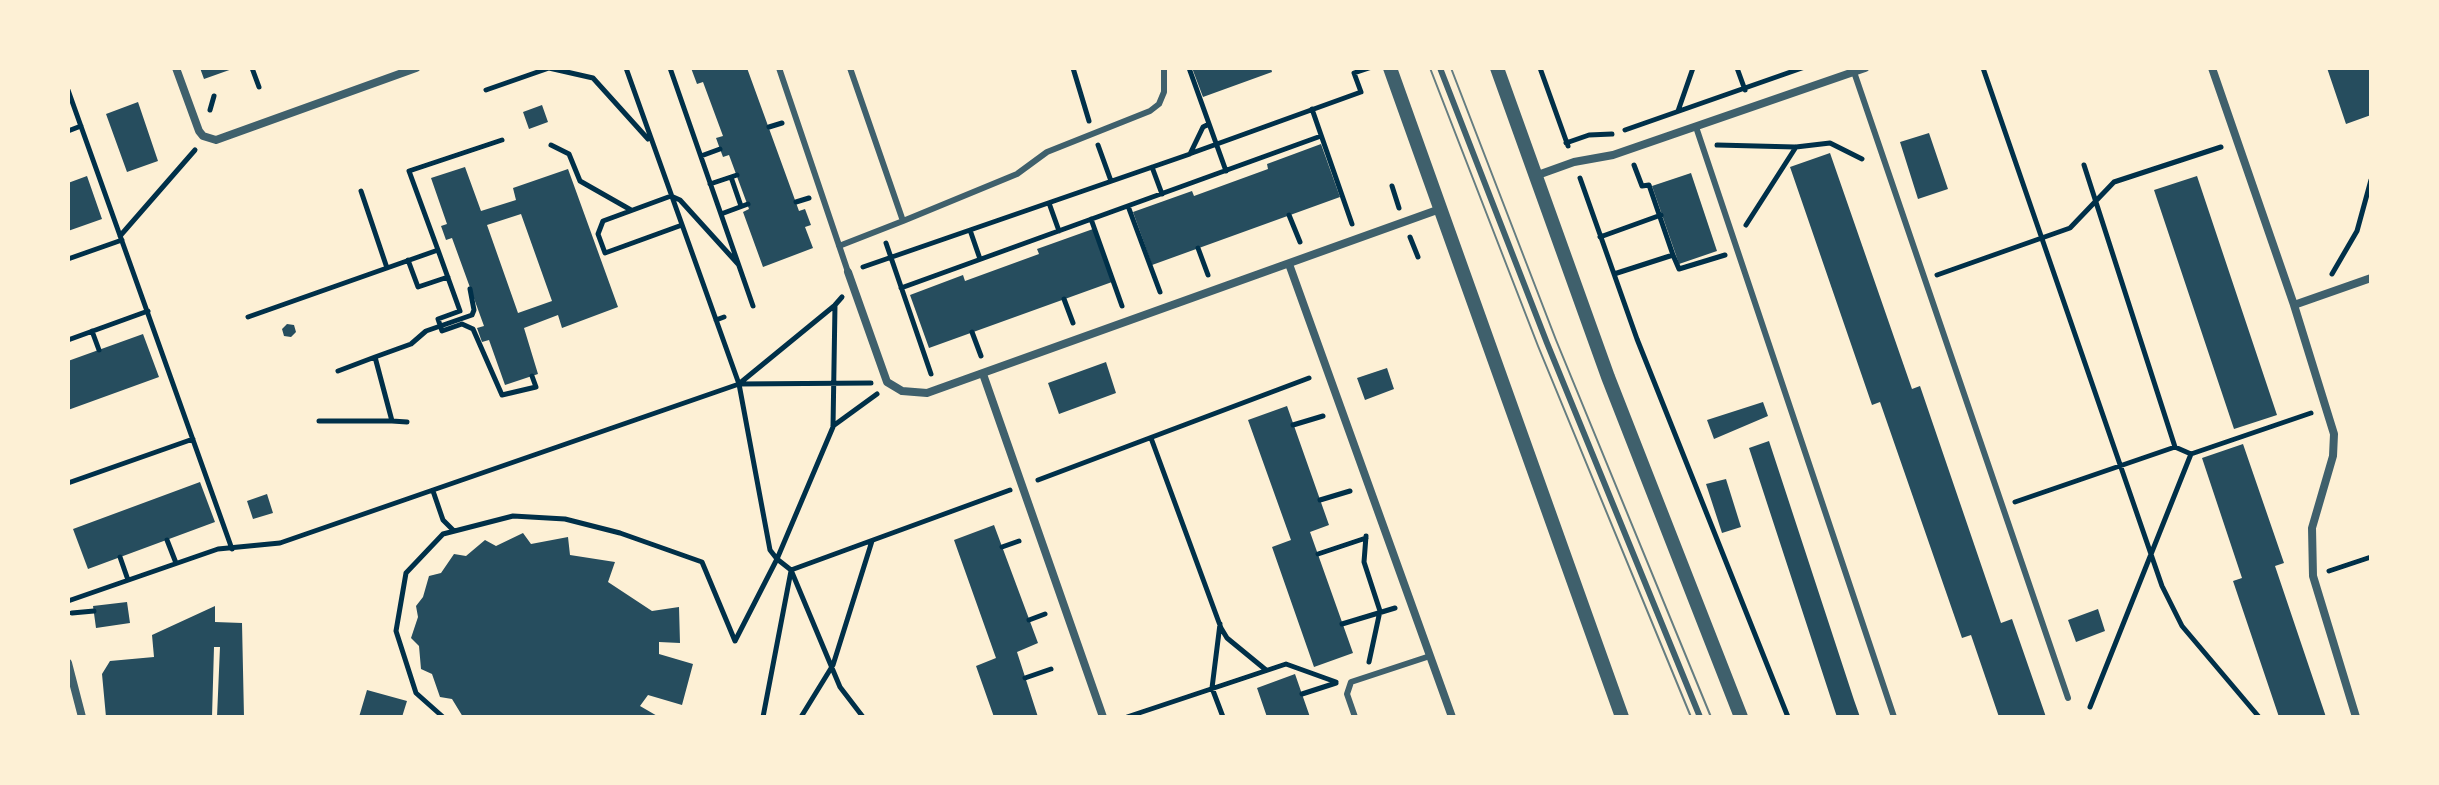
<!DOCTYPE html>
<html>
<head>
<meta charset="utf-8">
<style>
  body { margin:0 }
  #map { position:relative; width:2439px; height:785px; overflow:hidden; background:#fdf0d5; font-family:"Fira Sans Condensed",sans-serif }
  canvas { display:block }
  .frame { position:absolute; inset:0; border:70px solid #fdf0d5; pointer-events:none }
</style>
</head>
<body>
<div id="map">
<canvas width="2439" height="785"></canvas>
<div class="frame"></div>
</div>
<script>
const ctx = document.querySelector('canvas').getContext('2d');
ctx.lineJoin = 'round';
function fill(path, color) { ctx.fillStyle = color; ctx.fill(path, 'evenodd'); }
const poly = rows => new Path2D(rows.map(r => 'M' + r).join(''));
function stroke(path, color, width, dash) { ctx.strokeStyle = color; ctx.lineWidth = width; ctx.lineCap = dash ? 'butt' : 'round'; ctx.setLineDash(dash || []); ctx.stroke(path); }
const building = poly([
  [200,68,235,68,204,79],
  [691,68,747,68,799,211,805,209,811,225,805,227,813,248,763,267,743,212,749,209,729,155,723,157,720,149,716,138,723,136,703,82,697,84],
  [1192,68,1271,68,1272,72,1203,97],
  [2327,68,2371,68,2371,115,2346,124],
  [138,102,158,161,127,172,106,114],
  [542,105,548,122,529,129,523,112],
  [1929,133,1948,189,1918,199,1900,142],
  [1321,144,1340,197,1152,265,1133,212,1192,191,1194,196,1268,169,1267,164],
  [1830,153,1912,389,1920,386,2001,623,2012,619,2046,717,1999,717,1971,635,1962,638,1880,402,1872,405,1790,167],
  [465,167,481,211,516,200,513,188,568,169,618,307,562,328,558,315,524,328,538,374,505,385,489,340,482,342,477,328,484,326,452,238,446,240,441,226,447,224,431,178],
  [521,214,552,301,518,313,487,225],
  [1691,173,1717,251,1679,264,1652,186],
  [87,176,102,219,68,231,68,183],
  [2197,176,2277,415,2234,429,2154,190],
  [1093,229,1112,282,929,348,910,295,963,275,965,281,1039,254,1037,249],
  [287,324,294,325,296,332,291,337,284,336,282,329],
  [143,334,159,377,68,410,68,361],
  [1106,362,1116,393,1059,414,1048,383],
  [1387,368,1394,389,1365,400,1357,378],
  [1763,402,1768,416,1714,439,1707,420],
  [1287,406,1329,525,1310,532,1353,653,1314,667,1272,547,1291,540,1248,420],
  [1769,441,1854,700,1860,717,1837,717,1834,708,1749,448],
  [2243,444,2284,563,2275,566,2326,717,2279,717,2233,581,2242,578,2202,458],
  [1726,479,1741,527,1722,533,1706,484],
  [200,482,215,522,88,569,73,529],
  [267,494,273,513,253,519,247,501],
  [994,525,1038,643,1017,652,1038,717,994,717,976,666,996,658,954,540],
  [523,533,531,544,568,537,570,555,615,562,608,582,652,611,679,607,680,643,659,642,659,654,693,664,682,705,648,695,640,706,659,717,463,717,452,699,440,697,432,674,421,669,419,646,411,638,418,617,416,606,423,597,429,576,441,573,454,554,466,556,485,540,496,546],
  [127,602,130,623,96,628,93,606],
  [215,606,215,622,242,623,244,717,217,717,220,647,214,647,212,717,106,717,102,674,110,661,154,657,152,635],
  [2098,609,2105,631,2076,642,2068,620],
  [1295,674,1310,717,1267,717,1257,688],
  [367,690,407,701,402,717,359,717]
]);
const path = poly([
  [252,68,259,87],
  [549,68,593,78,648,139],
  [670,68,753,306],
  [1073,68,1089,121],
  [1189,68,1226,171],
  [1540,68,1568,146],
  [1737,68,1745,90],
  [1983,68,2162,586,2182,626,2259,717],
  [68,90,232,549],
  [486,90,549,68],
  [1312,109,1352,224],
  [210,110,214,96],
  [1678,111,1693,68],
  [769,127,782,123],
  [1625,130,1802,68],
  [68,131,81,126],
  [1566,143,1589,135,1612,134],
  [551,145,569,154,580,181,631,210],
  [1098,145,1111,181],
  [1717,145,1795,147],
  [1192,153,1361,92,1354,73,1369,68],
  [701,156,720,149],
  [1634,165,1642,186,1649,185,1673,255],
  [2084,165,2175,447],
  [1152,167,1162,194],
  [731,177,741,206],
  [1580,178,1637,339,1788,717],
  [710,184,737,175],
  [1392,186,1399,208],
  [361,191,387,268],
  [796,202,809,198],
  [1049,203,1059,231],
  [1128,206,1160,292],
  [721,214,748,204],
  [1289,215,1300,242],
  [1091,219,1122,306],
  [682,225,605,253,598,234,603,221,671,196,680,200,738,264],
  [1746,225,1796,147,1830,143,1862,159],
  [970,230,980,259],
  [120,236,195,150],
  [1410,237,1418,257],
  [1600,237,1661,215],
  [886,243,931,374],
  [1198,248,1208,275],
  [438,250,460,311,438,319,442,331,462,324,473,329,502,395,536,387,532,376],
  [68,259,122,240],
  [408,260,418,287,448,277],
  [863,267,1190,154,1203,127,1209,124],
  [1614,274,1673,255,1679,269,1725,255],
  [2332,274,2357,231,2371,180],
  [1937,275,2070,228,2114,182,2221,147],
  [901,288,1321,136],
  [842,297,835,305,833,427,777,559,791,570,1010,490],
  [1064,299,1073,323],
  [248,317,438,250,409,171,502,140],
  [716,320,724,317],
  [92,331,99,350],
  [972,332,981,356],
  [68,340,148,311],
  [338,371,375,357],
  [740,383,834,306],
  [319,421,392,421],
  [407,422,392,421,375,357,411,344,426,331,472,315,474,310,470,289],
  [1293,425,1323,416],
  [833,426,877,394],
  [1151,438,1221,628,1227,638,1266,670],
  [1038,480,1309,378],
  [68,483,193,439],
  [433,491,443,520,454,531],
  [1320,500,1350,491],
  [2015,502,2175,447,2191,454],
  [1366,536,1364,562,1380,611,1369,662],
  [167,540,176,563],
  [1002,547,1019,541],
  [1318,554,1366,538],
  [120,557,128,580],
  [791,570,840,687,863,717],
  [2329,571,2371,557],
  [68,601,218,549,280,543,739,384,871,383],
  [72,613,94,611],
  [1029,620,1045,614],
  [1220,624,1212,688,1223,717],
  [1342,624,1395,608],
  [1025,678,1051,669],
  [1302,694,1336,683],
  [2090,707,2191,454,2311,413],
  [443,717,416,693,396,631,406,573,443,534,513,516,565,519,620,533,702,562,735,641,777,559,770,550,739,384,626,68],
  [763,717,791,571],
  [801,717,833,665,872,541],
  [1127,717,1286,664,1336,682]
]);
const service = poly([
  [779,68,848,272],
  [1440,68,1547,343,1700,717],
  [1854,72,2068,698],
  [1696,127,1894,717],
  [903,221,1017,174,1047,152,1150,111,1159,104,1164,92,1164,68],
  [839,246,903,221,850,68],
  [1355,717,1347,694,1351,682,1430,656]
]);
const minor = poly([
  [176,68,199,131,203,136,216,140,416,68],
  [2212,68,2294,305,2334,434,2333,456,2312,528,2313,576,2356,717],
  [1535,176,1574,162,1613,155,1865,68],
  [1289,264,1452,717],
  [848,272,887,382,902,391,927,393,1440,209],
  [2294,305,2371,278],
  [983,374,1103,717],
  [68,663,82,717]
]);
const tertiary = poly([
  [1390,68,1622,717],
  [1497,68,1608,377,1741,717]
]);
const tram = poly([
  [1430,68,1538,346,1691,717],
  [1451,68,1556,340,1711,717]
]);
fill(building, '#264d5e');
stroke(path, '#003049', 5);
stroke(service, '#3f606c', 6);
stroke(minor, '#3f606c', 8);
stroke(tertiary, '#3f606c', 14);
stroke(tram, '#657d81', 2);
</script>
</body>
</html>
